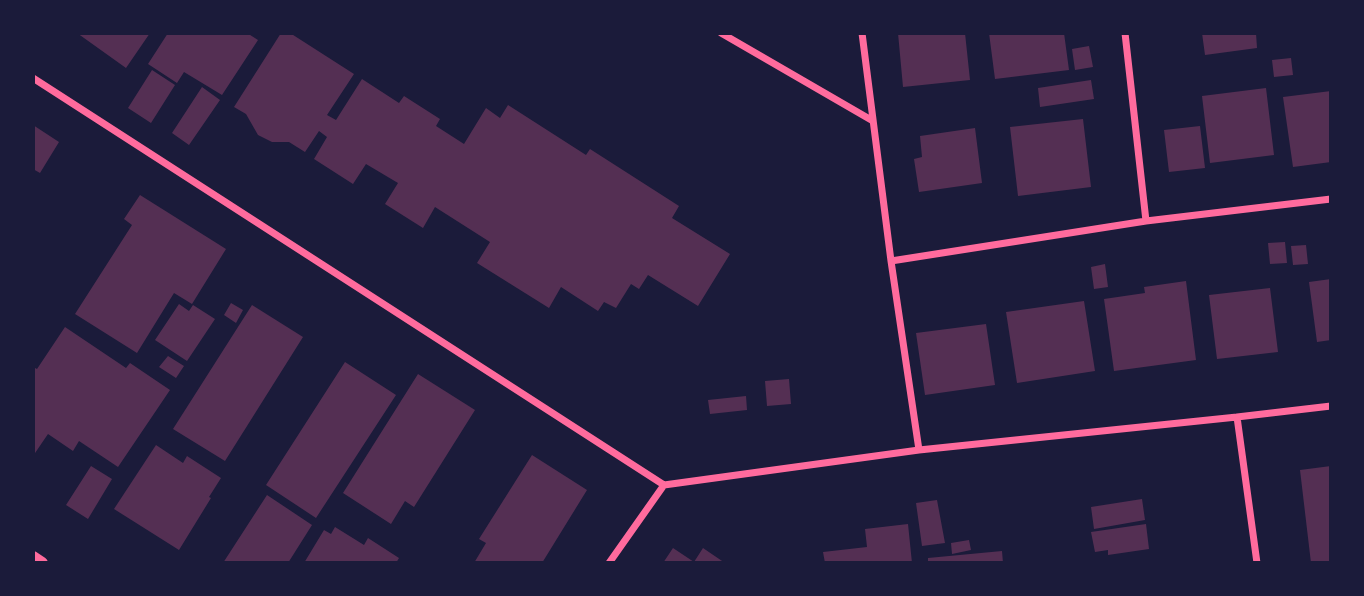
<!DOCTYPE html>
<html>
<head>
<meta charset="utf-8">
<style>
  body { margin:0 }
  #map { position:relative; width:1364px; height:596px; overflow:hidden; background:#1b1b3a; font-family:"Sofia Sans Condensed",sans-serif }
  canvas { display:block }
  .frame { position:absolute; inset:0; border:35px solid #1b1b3a; pointer-events:none }
</style>
</head>
<body>
<div id="map">
<canvas width="1364" height="596"></canvas>
<div class="frame"></div>
</div>
<script>
const ctx = document.querySelector('canvas').getContext('2d');
ctx.lineJoin = 'round';
function fill(path, color) { ctx.fillStyle = color; ctx.fill(path, 'evenodd'); }
const poly = rows => new Path2D(rows.map(r => 'M' + r).join(''));
function stroke(path, color, width, dash) { ctx.strokeStyle = color; ctx.lineWidth = width; ctx.lineCap = dash ? 'butt' : 'round'; ctx.setLineDash(dash || []); ctx.stroke(path); }
const building = poly([
  [77,33,150,33,126,68],
  [168,33,247,33,258,40,222,95,184,72,177,83,148,64],
  [281,33,290,33,354,74,327,115,336,120,362,79,399,103,404,96,440,119,436,126,464,144,486,108,500,118,508,105,586,155,590,149,679,206,672,218,730,254,698,306,648,275,639,289,631,284,616,308,604,302,598,311,561,287,549,308,477,263,490,242,435,207,423,228,385,204,398,183,366,164,353,184,314,159,327,137,319,131,305,152,289,142,272,142,258,135,246,114,234,107],
  [898,33,965,33,970,80,903,87],
  [989,33,1064,33,1069,70,995,79],
  [1202,33,1256,33,1257,48,1205,55],
  [1089,46,1093,67,1075,70,1072,49],
  [1291,58,1293,75,1274,77,1272,60],
  [152,70,175,85,151,123,128,108],
  [1091,80,1094,99,1040,107,1038,88],
  [202,87,220,100,189,145,172,133],
  [1266,88,1274,155,1210,163,1202,96],
  [1331,91,1331,162,1293,167,1283,97],
  [1083,119,1091,187,1018,196,1010,127],
  [33,125,59,142,40,173,33,169],
  [1200,126,1205,168,1169,172,1164,130],
  [975,128,982,183,919,192,914,159,922,157,920,136],
  [140,195,226,249,192,304,174,293,137,353,75,314,132,225,124,219],
  [1285,242,1287,263,1270,264,1268,243],
  [1306,245,1308,264,1293,265,1291,246],
  [1105,264,1108,287,1094,289,1091,267],
  [1331,279,1331,340,1317,342,1309,282],
  [1186,281,1196,360,1114,371,1104,299,1145,293,1144,287],
  [1270,288,1278,352,1217,359,1209,295],
  [1084,301,1095,371,1017,383,1006,312],
  [231,303,243,310,236,323,224,315],
  [179,304,189,311,193,305,215,319,187,361,155,340],
  [252,305,303,337,225,461,173,429],
  [986,324,995,385,925,395,916,333],
  [65,327,126,368,130,363,170,390,118,467,79,441,73,451,48,434,33,456,33,367,37,369],
  [168,356,184,366,176,378,159,367],
  [345,362,396,395,316,518,266,485],
  [418,374,475,410,414,507,405,501,391,524,343,493],
  [789,379,791,404,767,406,765,381],
  [746,396,747,410,710,414,708,400],
  [156,445,183,463,187,456,221,478,209,497,211,498,179,550,114,509],
  [532,455,587,490,542,563,474,563,486,543,479,539],
  [91,466,112,479,88,519,66,505],
  [1331,466,1331,563,1311,563,1300,470],
  [267,495,312,525,288,563,223,563],
  [1142,499,1145,520,1094,529,1091,507],
  [937,500,945,543,922,546,916,503],
  [908,524,912,563,825,563,823,552,867,547,865,529],
  [1146,524,1149,549,1108,555,1108,550,1095,552,1091,532],
  [335,527,364,545,368,538,399,558,396,563,304,563,324,530,331,534],
  [969,540,971,550,952,554,951,543],
  [673,548,694,562,703,548,725,563,663,563],
  [1002,551,1003,563,928,563,928,558]
]);
const minor = poly([
  [721,33,873,121],
  [862,33,891,261,919,450],
  [1125,33,1146,221],
  [33,78,664,485],
  [891,261,1146,221,1331,199],
  [1237,417,1257,563],
  [609,563,664,485,919,450,1237,417,1331,406]
]);
const tertiary = poly([
  [33,557,42,563]
]);
fill(building, '#542f53');
stroke(minor, '#ff6b9d', 7);
stroke(tertiary, '#ff6b9d', 12);
</script>
</body>
</html>
